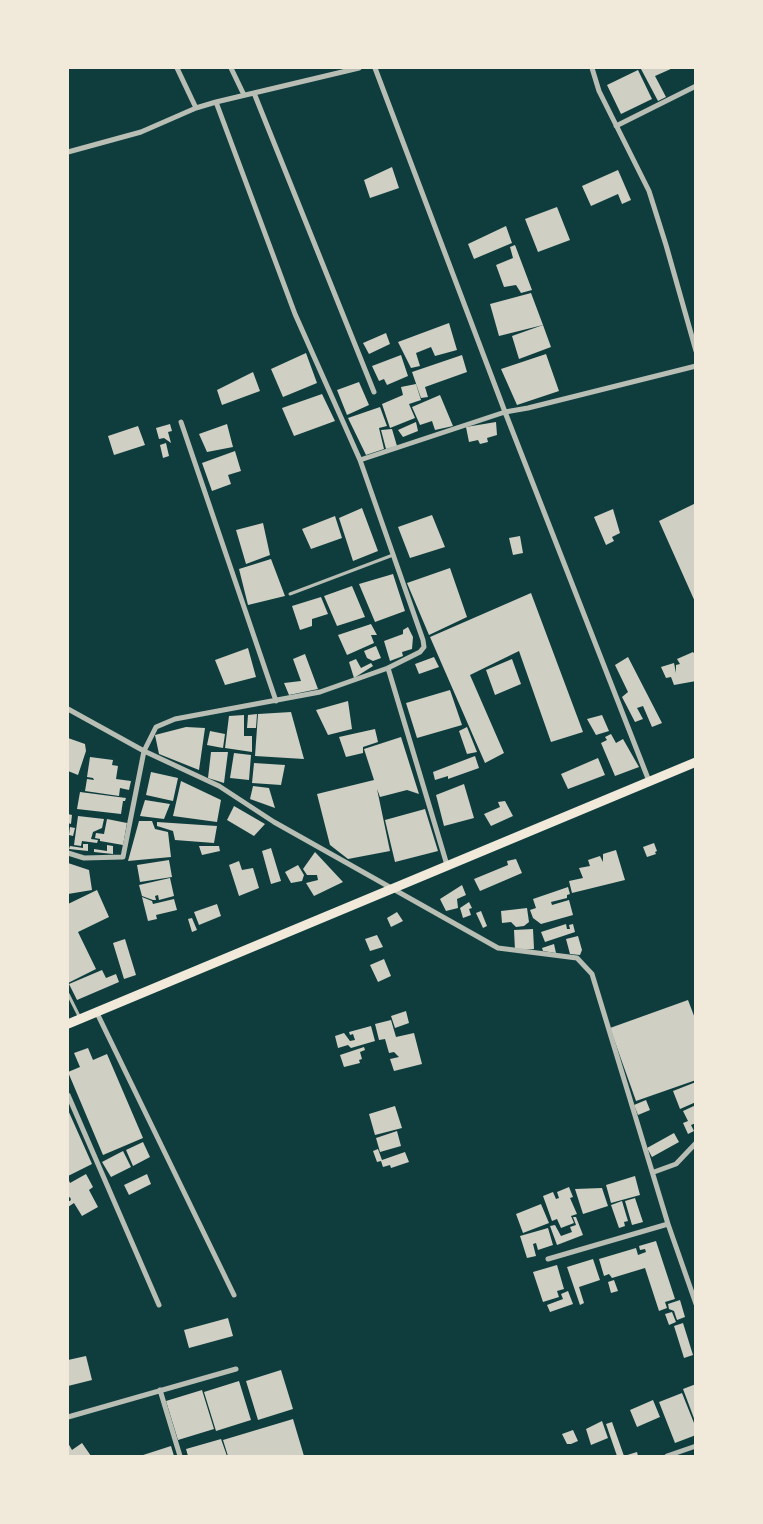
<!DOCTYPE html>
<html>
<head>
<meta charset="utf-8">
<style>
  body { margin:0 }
  #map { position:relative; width:763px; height:1524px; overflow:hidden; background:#0f3d3e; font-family:Montserrat,sans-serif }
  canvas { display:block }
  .frame { position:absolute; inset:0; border:69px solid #f1e9da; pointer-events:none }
</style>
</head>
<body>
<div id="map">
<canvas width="763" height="1524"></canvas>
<div class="frame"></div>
</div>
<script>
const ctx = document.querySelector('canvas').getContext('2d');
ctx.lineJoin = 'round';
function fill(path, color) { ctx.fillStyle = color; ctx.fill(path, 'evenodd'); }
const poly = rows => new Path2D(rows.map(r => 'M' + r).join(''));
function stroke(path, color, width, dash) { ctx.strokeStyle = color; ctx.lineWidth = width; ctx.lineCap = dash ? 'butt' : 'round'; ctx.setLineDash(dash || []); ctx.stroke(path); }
const building = poly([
  [644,68,673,68,655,76,666,97,658,101,641,69],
  [638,70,652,99,621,114,607,85],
  [392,167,399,188,370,198,364,180],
  [618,170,631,200,622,204,618,194,591,206,582,186],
  [557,207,570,240,538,252,525,219],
  [506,226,512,243,474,259,468,244],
  [515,245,532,290,521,293,516,285,504,287,496,265,513,258,510,247],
  [531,293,543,325,499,336,490,304],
  [449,323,457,350,435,356,431,347,416,353,420,366,411,368,398,342],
  [543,325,551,347,519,359,512,336],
  [386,333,390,344,369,354,363,343],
  [306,353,317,383,283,397,271,369],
  [546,354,559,391,517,405,501,369],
  [401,355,408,376,387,385,384,379,379,381,372,366],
  [462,355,467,372,425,387,428,397,421,398,412,372],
  [253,372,260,391,222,405,217,390],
  [359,382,369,405,347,415,337,390],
  [416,384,421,400,409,404,415,418,390,428,382,404,403,395,401,387],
  [322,394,335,421,294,436,282,408],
  [440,395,453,426,435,430,432,421,420,425,412,407],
  [380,407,387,426,379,428,384,449,366,455,348,418],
  [416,422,418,431,403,437,398,430],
  [496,422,497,435,487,438,488,442,480,444,478,440,469,442,466,427],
  [170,424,172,431,168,432,171,443,164,438,159,439,156,428],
  [227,424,233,447,207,452,199,434],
  [138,426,145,445,114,455,108,436],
  [392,429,397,446,386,449,381,430],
  [166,443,169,456,163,458,160,445],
  [235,451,241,471,228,475,231,484,212,491,202,463],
  [696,503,696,604,659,521],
  [362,508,378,551,353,561,339,518],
  [613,509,620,533,612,537,614,541,606,545,594,517],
  [432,515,445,547,410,558,398,527],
  [335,516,342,538,311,549,302,529],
  [263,523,270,555,246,564,236,530],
  [520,536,523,553,513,555,509,538],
  [271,559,285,596,248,605,239,569],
  [450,568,467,617,429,635,407,583],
  [393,574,405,611,375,622,359,584],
  [352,586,365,617,337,626,324,596],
  [531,593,583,732,551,742,519,651,470,675,504,753,485,763,430,637],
  [321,597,328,614,312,619,312,626,300,630,292,606],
  [371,624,377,635,371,635,374,643,347,655,338,635],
  [408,627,413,637,412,649,402,652,403,656,390,661,384,641,403,634,403,630],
  [376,646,381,658,373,661,367,658,364,651],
  [248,648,256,677,225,685,215,660],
  [693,652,696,656,696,681,674,685,671,677,666,678,661,667,674,663,676,673,676,665,680,664,677,659],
  [305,654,318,689,289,695,284,683,301,681,293,659],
  [434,657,439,667,419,674,415,664],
  [628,657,662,723,652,727,643,706,637,708,643,719,635,722,622,697,628,692,615,665],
  [356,659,361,668,371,663,373,666,354,678,349,662],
  [512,659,521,684,495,695,486,670],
  [450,690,462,725,417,738,406,703],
  [348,701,352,729,328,735,316,710],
  [291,712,304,759,255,756,258,714],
  [257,714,256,728,247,728,248,715],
  [244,715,244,736,252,736,252,752,225,748,229,716],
  [602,715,609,731,596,735,587,719],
  [186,727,205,728,199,770,159,754,155,735],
  [467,727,477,752,467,754,459,731],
  [375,729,378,742,363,747,363,753,346,757,339,737],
  [210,731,225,734,223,748,207,745],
  [611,734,616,743,623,739,639,767,615,776,601,743,607,740,605,737],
  [401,737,419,794,407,790,380,797,377,789,390,851,348,859,330,845,317,794,374,780,364,749],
  [68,738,85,744,86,751,78,775,68,771],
  [211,752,228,752,224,783,208,778],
  [234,753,251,755,249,780,230,778],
  [475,756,479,768,448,779,448,776,435,780,433,772],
  [90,757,113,760,112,765,118,766,116,779,131,781,129,790,120,788,119,796,85,791,87,779,94,780,93,778,87,777],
  [598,758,605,775,568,789,561,774],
  [254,763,285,765,281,785,252,783],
  [151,772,178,778,173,801,146,795],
  [181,781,221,800,217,822,173,816],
  [464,784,474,818,444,826,436,795],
  [253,786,269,788,275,808,250,799],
  [80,792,126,798,125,801,123,801,121,814,77,809],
  [145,800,170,804,164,819,140,816],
  [505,801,513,816,491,826,484,814,500,807,498,802],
  [234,806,265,824,254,836,227,820],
  [425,809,438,851,395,862,385,820],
  [68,814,72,815,71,824,68,823],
  [78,816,104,819,102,828,93,832,91,839,98,840,97,843,82,841,81,846,74,845],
  [107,819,127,823,123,845,100,841,100,839,95,838,96,833,104,834],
  [139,821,152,821,155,829,168,832,171,857,128,861],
  [157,822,217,826,214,843,175,840,173,831,157,826],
  [70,827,75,828,73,836,69,835],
  [654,843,657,851,655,852,656,854,647,857,643,847],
  [83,844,88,844,88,851,69,849,70,846,83,848],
  [107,845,113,846,113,854,94,852,94,849,107,851],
  [199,846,219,846,220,851,202,855],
  [271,848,281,881,271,884,262,851],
  [616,850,625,880,572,893,569,881,583,878,579,868,590,866,588,860,600,856,603,862,603,854],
  [315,852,343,882,314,896,306,883,318,880,317,875,307,875,303,869],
  [516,859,522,873,480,891,474,879,508,865,507,861],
  [169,860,172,877,140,882,137,865],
  [239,861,242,870,253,868,259,888,239,896,229,865],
  [68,863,89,870,92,890,68,894],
  [298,865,304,875,302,881,291,883,285,872],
  [170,878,174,896,159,900,158,895,155,896,156,900,153,900,142,896,139,885],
  [462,885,466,895,457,899,458,908,446,911,440,899],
  [568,887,570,894,567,895,567,898,551,902,552,905,569,900,573,915,541,924,533,918,530,910,536,908,533,899],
  [97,890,109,917,78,932,96,969,68,983,68,904],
  [142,897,152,901,153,904,174,899,177,910,156,915,157,919,148,921],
  [469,902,472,908,469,909,471,915,463,918,460,908],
  [217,904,221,916,199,925,194,912],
  [527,908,529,922,524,926,516,927,511,922,502,923,501,911],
  [481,911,487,926,483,928,476,913],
  [397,912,403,921,391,927,387,918],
  [192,918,197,930,192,932,188,919],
  [566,924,567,929,570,929,569,925,573,924,575,932,545,942,541,932],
  [533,929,534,949,515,950,514,930],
  [377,935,383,947,370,951,365,939],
  [578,936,582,950,580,955,570,954,566,939],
  [125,939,136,975,124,979,113,943],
  [554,944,556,953,543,951,542,948],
  [384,959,391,976,378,982,370,965],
  [102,970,106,978,116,974,119,982,77,1000,69,984],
  [688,1000,696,1021,696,1080,636,1101,610,1028],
  [406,1011,409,1023,395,1028,391,1016],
  [391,1020,396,1037,414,1033,422,1064,394,1071,390,1059,399,1057,394,1052,389,1053,385,1039,379,1040,375,1024],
  [371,1026,375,1041,351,1048,348,1045,338,1048,335,1036,344,1033,350,1041,355,1040,353,1034,350,1035,349,1032],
  [364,1047,365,1050,360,1052,362,1059,359,1060,360,1063,344,1067,340,1055],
  [88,1048,93,1060,107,1054,143,1138,103,1155,68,1072,80,1067,74,1053],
  [696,1082,696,1102,680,1109,673,1091],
  [646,1100,650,1110,638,1115,634,1105],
  [696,1105,696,1123,691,1125,694,1131,688,1134,683,1123,688,1121,683,1111],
  [395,1106,402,1128,375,1135,369,1114],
  [68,1110,92,1164,68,1176],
  [397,1131,401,1146,380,1152,376,1138],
  [674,1133,679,1142,652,1157,647,1148],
  [143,1142,150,1157,133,1166,126,1150],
  [378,1149,382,1160,405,1152,409,1162,391,1168,390,1165,383,1167,381,1161,377,1162,373,1151],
  [123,1151,131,1167,111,1177,102,1162],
  [86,1174,93,1187,89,1190,98,1207,82,1216,74,1203,68,1207,68,1202,71,1200,70,1197,68,1198,68,1178,70,1183],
  [147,1174,151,1184,129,1195,124,1185],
  [635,1176,640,1195,611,1203,606,1185],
  [569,1187,573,1197,570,1198,577,1214,571,1216,574,1223,561,1228,557,1219,552,1221,543,1196,553,1192,556,1199,559,1198,557,1192],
  [602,1188,608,1206,583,1214,575,1189],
  [635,1198,643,1222,632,1225,625,1201],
  [622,1201,628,1221,624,1222,625,1226,619,1228,611,1205],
  [541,1204,549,1223,523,1233,516,1214],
  [573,1217,576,1217,583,1235,557,1245,550,1226,555,1225,561,1236,572,1232,570,1227,576,1225],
  [548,1228,553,1245,538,1250,536,1243,533,1244,536,1256,527,1258,520,1236],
  [656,1241,675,1299,665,1302,667,1308,659,1311,645,1268,612,1278,609,1274,604,1276,599,1259,636,1248,638,1255,646,1252,645,1249,640,1250,639,1246],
  [593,1259,600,1280,579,1287,584,1303,580,1305,567,1267],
  [557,1265,564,1289,557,1291,559,1297,543,1302,533,1272],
  [614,1280,618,1291,611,1293,608,1282],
  [568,1291,573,1304,550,1312,547,1305,563,1299,561,1294],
  [680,1300,685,1317,677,1320,674,1311,669,1309,668,1304],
  [672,1312,676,1322,669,1325,665,1314],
  [228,1318,233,1336,189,1348,184,1330],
  [683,1323,693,1355,684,1358,674,1326],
  [86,1356,92,1380,68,1386,68,1360],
  [281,1370,293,1409,258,1420,246,1381],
  [239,1381,251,1420,216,1431,204,1392],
  [696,1384,696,1421,695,1421,683,1389],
  [202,1390,214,1429,178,1440,166,1401],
  [682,1393,696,1428,696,1435,675,1443,659,1402],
  [653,1400,660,1417,637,1427,630,1410],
  [293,1419,304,1456,228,1456,223,1440],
  [602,1421,608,1438,591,1445,586,1429],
  [612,1422,624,1456,637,1452,638,1456,617,1456,606,1424],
  [573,1430,578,1441,571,1444,567,1444,562,1434],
  [221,1439,227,1456,188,1456,186,1449],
  [68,1443,72,1450,82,1443,91,1456,68,1456],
  [171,1446,174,1456,140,1456]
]);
const service = poly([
  [290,594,393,555],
  [68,994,80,1018]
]);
const minor = poly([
  [177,68,196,108],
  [231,68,244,95],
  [375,68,505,412,649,781],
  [592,68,599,91,649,191,666,245,696,351],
  [254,93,374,392],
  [616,126,696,86],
  [68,152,141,132,196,108,216,102,359,68],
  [181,422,276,701],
  [360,460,505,412,528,408,696,366],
  [388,668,447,865],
  [68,709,144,751,219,786,274,822,498,948,577,958,592,974,668,1224,696,1304],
  [68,853,84,858,123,857,144,751,156,727,175,719,320,692,388,668,420,652,424,647,423,640,360,460,295,314,216,102],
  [96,1011,234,1295],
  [68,1095,159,1305],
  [654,1172,676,1164,696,1143],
  [548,1259,668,1224],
  [160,1390,180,1456],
  [68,1417,236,1369],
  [667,1456,696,1446]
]);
const secondary = poly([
  [68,1024,696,762]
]);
fill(building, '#cfcfc3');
stroke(service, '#b8beb3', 3);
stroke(minor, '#b8beb3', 5);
stroke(secondary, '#f1e9da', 9);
</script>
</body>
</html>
